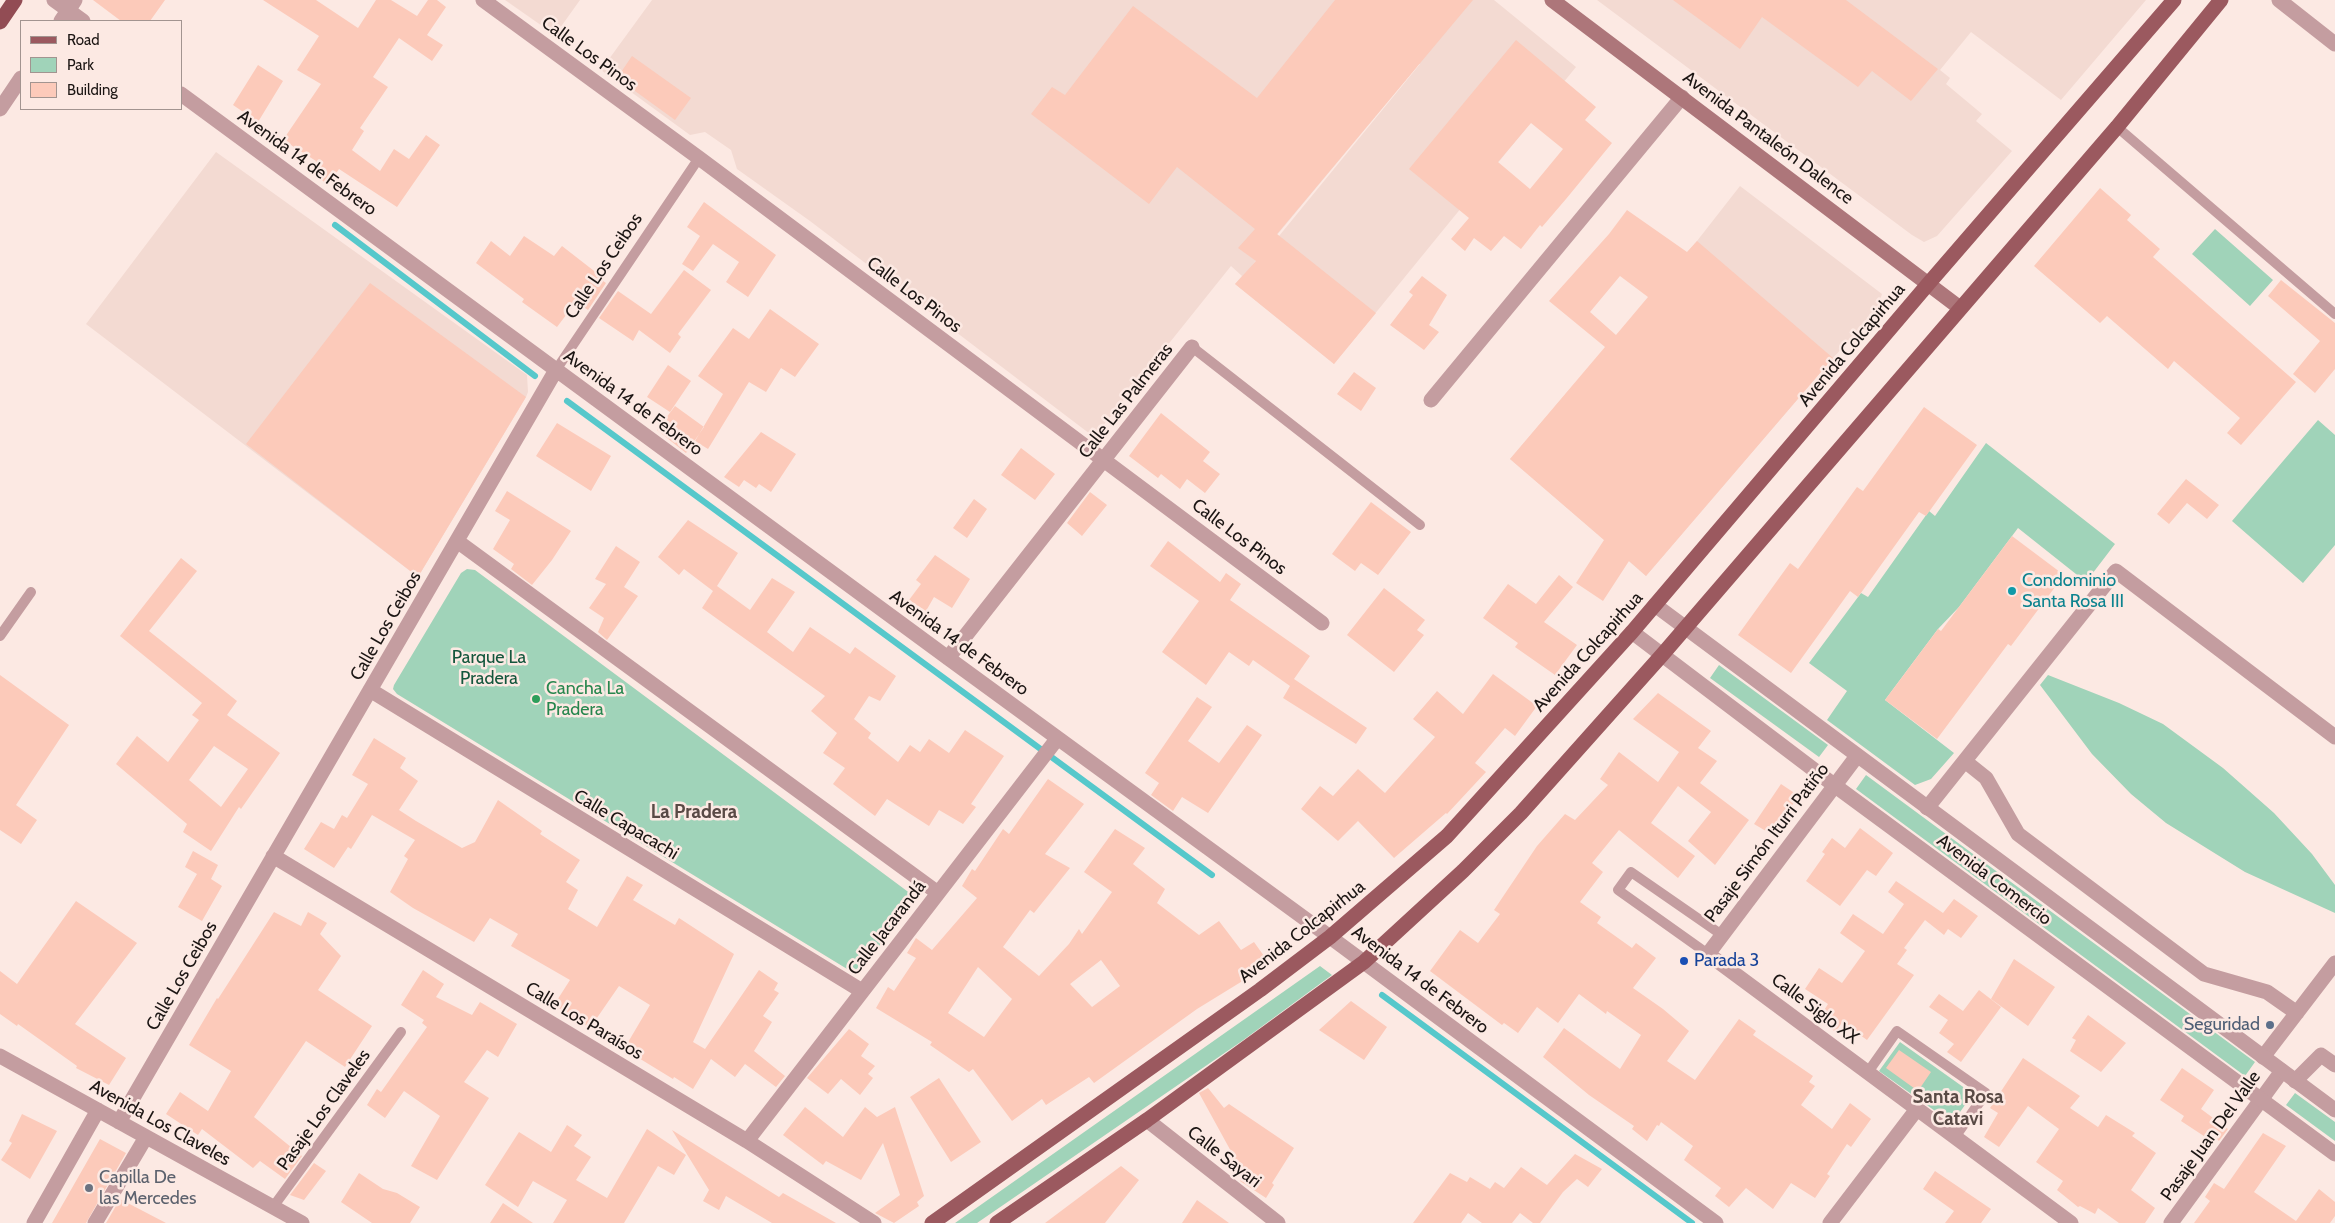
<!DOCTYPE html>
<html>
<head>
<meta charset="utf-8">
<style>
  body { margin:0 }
  #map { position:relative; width:2335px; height:1223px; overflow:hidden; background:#fce9e3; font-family:Cabin,sans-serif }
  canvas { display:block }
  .legend { position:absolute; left:20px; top:20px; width:162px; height:90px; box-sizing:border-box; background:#fce9e3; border:1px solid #a29490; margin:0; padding:6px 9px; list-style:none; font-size:15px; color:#1b1513 }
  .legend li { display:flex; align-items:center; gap:10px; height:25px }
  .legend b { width:25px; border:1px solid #a29490 }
</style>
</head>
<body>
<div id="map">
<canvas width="2335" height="1223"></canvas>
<ul class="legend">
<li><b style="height:6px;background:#9b595f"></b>Road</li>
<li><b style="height:14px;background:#a0d3b9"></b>Park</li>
<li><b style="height:14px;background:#fccaba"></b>Building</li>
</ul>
</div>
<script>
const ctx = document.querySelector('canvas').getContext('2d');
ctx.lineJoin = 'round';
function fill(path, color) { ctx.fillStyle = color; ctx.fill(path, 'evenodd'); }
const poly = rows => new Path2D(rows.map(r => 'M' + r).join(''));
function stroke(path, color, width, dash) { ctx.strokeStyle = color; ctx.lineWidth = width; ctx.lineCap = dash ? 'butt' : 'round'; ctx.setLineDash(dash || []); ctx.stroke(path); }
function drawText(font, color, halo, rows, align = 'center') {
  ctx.font = font + ' Cabin,sans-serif'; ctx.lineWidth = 5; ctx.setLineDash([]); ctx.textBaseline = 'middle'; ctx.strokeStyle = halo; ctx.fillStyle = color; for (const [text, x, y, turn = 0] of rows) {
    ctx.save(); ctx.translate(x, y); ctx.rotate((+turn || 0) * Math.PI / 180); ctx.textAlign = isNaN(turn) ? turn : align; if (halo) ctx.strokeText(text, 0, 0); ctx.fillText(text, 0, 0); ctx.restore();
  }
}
const industrial = poly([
  [505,0,580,0,555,35],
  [652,0,1494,0,1576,67,1334,364,1235,284,1242,276,1231,266,1094,437,810,221,737,169,731,150,705,132,690,135,601,70],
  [1420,64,1279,236,1252,265,1419,64],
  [1597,0,2146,0,2061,100,1971,32,1940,70,1950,78,1946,84,1982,114,1976,121,2012,151,1937,236,1924,242,1912,235],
  [216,152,527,375,528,392,526,397,418,577,86,324],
  [1740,186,1882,294,1876,311,1833,358,1646,576,1510,459,1697,241]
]);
const green = poly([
  [2215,229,2273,280,2250,306,2192,254],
  [2318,420,2335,435,2335,545,2303,583,2232,521],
  [1986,443,2115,544,2086,582,2018,528,1959,607,1938,629,1885,700,1954,753,1931,779,1915,785,1827,720,1847,691,1809,663,1861,593,1868,597,1929,511,1935,516],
  [467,569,475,570,911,894,914,898,912,903,862,970,856,973,852,972,397,694,393,689,394,685,461,573],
  [1719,665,1828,745,1819,757,1710,678],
  [2048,675,2119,703,2163,724,2223,768,2274,813,2312,854,2335,885,2335,913,2245,872,2166,823,2131,794,2092,754,2040,685],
  [1866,775,2255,1062,2245,1076,1856,789],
  [1320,966,1332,975,1242,1041,977,1223,955,1223],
  [1900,1042,1973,1094,1952,1123,1879,1071],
  [2295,1093,2335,1122,2335,1141,2286,1105]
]);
const stream = poly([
  [335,225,535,376],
  [567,401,1212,875],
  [1382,995,1692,1223]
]);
const building = poly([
  [93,0,165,0,150,21,121,21],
  [263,0,316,0,358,28,376,0,391,0,417,16,428,0,437,0,446,7,427,35,443,45,432,61,399,38,373,77,388,87,360,128,364,131,352,150,380,171,394,149,409,159,426,135,440,145,397,207,339,169,328,185,310,171,316,161,283,140,321,84,297,70,319,36],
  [1335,0,1473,0,1277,234,1376,313,1334,364,1235,284,1256,261,1238,248,1255,229,1177,167,1149,204,1031,114,1052,87,1065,95,1133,6,1257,98],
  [1673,0,1846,0,1938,69,1911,101,1872,71,1858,87,1762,17,1740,49],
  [1516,40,1596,107,1585,120,1612,143,1566,199,1542,227,1540,225,1521,249,1504,236,1491,251,1474,238,1465,251,1451,239,1469,218,1409,169],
  [1531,123,1563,149,1530,189,1498,162],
  [632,56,691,98,675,120,617,78],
  [258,65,283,81,258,122,233,105],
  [2100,188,2131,215,2127,220,2160,249,2153,257,2296,382,2241,445,2227,433,2240,418,2174,361,2168,369,2107,316,2100,323,2034,266],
  [704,202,776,255,748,297,726,282,739,262,713,244,693,271,682,264,700,236,687,227],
  [1627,210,1687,252,1697,241,1833,358,1646,576,1629,561,1603,601,1576,583,1604,540,1510,459,1605,347,1549,301,1609,234],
  [1620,276,1648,297,1616,335,1590,312],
  [524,236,554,256,562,246,598,274,596,276,606,283,588,310,576,302,557,327,522,302,524,299,476,263,491,241,510,256],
  [684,270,711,290,678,334,681,337,670,353,639,330,633,341,599,318,618,291,651,314],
  [1422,276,1447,295,1429,325,1439,332,1424,350,1390,325,1413,295,1409,292],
  [2281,280,2335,323,2335,369,2315,393,2293,374,2320,341,2268,296],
  [370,283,526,397,418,577,246,444],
  [770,309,819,344,795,377,781,368,766,392,749,382,708,449,695,441,723,394,698,376,733,328,749,339],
  [668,365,691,381,670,412,647,397],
  [1354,372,1376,388,1361,411,1337,394],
  [675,406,704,427,686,453,657,430],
  [1924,407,1977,445,1926,516,1919,512,1858,597,1850,591,1791,673,1738,635,1790,563,1798,569,1857,487,1863,491],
  [1161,413,1210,452,1203,461,1220,474,1205,493,1187,479,1180,489,1161,474,1158,478,1129,456],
  [557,423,611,456,591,491,536,456],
  [761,432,796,454,771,492,759,484,756,488,744,480,739,487,724,477],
  [1021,448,1055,474,1035,500,1001,475],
  [2186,479,2219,505,2207,519,2187,503,2169,524,2157,514],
  [507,491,571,531,552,560,532,585,511,569,514,564,493,549,510,520,495,511],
  [1090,492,1107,505,1082,536,1067,523],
  [974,499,987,509,967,538,953,528],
  [1371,502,1411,532,1378,575,1361,563,1355,571,1332,554],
  [688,520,738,553,717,586,750,610,772,578,795,592,767,632,793,652,810,627,850,654,855,647,896,676,880,701,869,696,854,719,871,733,868,738,898,762,910,745,920,752,929,739,949,753,965,730,1004,756,971,804,976,807,963,824,939,810,929,826,887,799,875,816,833,784,845,768,823,753,837,733,811,711,825,696,702,608,713,591,684,569,679,575,658,557],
  [2012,536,2064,575,2011,646,2008,644,1937,739,1885,700,1938,629,1941,631],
  [1168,541,1220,582,1226,573,1241,584,1230,600,1310,656,1294,679,1367,728,1356,744,1283,698,1290,686,1253,660,1249,666,1229,652,1206,685,1162,652,1199,601,1150,566],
  [616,546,640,562,624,587,638,596,607,640,598,632,604,618,589,608,606,584,595,579],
  [935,555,970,579,952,608,934,597,926,611,909,600,921,584,916,580],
  [181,558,197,571,149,631,237,701,227,715,280,753,241,809,239,807,211,851,183,832,187,824,116,764,137,736,168,762,199,720,192,715,202,703,120,636],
  [214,746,248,769,221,807,189,780],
  [1559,575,1573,587,1544,622,1577,645,1555,675,1515,647,1518,643,1483,618,1508,584,1536,604],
  [1384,588,1425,620,1417,630,1424,635,1394,672,1347,635],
  [1493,674,1537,706,1515,736,1505,728,1475,763,1486,772,1447,814,1446,813,1394,858,1358,821,1338,841,1301,809,1320,786,1333,796,1358,769,1385,793,1435,737,1413,719,1437,691,1463,714],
  [0,675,69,725,16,805,37,820,21,844,0,830],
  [1658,693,1711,731,1698,748,1717,761,1700,783,1749,820,1715,865,1688,841,1711,812,1678,786,1651,823,1695,856,1678,878,1619,830,1592,863,1603,872,1580,902,1601,917,1597,923,1632,948,1636,943,1656,958,1633,988,1663,1009,1689,1031,1667,1061,1695,1080,1739,1019,1756,1031,1753,1035,1813,1076,1809,1082,1815,1086,1801,1105,1832,1129,1850,1103,1871,1119,1851,1147,1847,1144,1827,1174,1830,1176,1815,1198,1791,1183,1773,1209,1746,1188,1729,1207,1715,1196,1721,1188,1684,1160,1693,1146,1661,1122,1659,1126,1657,1125,1647,1141,1632,1129,1634,1126,1589,1095,1543,1057,1564,1028,1620,1069,1641,1035,1607,1011,1606,1014,1579,994,1558,1023,1537,1007,1518,1033,1504,1023,1502,1025,1430,971,1460,930,1478,943,1500,914,1494,910,1537,846,1565,814,1575,820,1608,785,1600,779,1619,752,1658,782,1679,752,1633,719],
  [1197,697,1212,707,1188,741,1219,763,1247,725,1262,735,1208,813,1182,797,1173,811,1151,795,1159,783,1145,773],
  [374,738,406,758,400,768,418,781,399,810,416,821,462,848,475,842,498,800,542,831,540,834,580,860,566,882,578,890,568,909,597,927,627,876,643,885,633,900,675,925,679,918,734,954,693,1042,705,1049,759,970,778,983,774,990,779,993,763,1016,772,1022,754,1051,785,1076,776,1087,745,1064,735,1077,711,1059,693,1089,674,1077,673,1079,624,1049,650,1005,619,986,590,1028,554,1005,570,980,511,946,518,934,490,918,474,942,413,908,390,892,408,859,404,856,415,840,372,815,351,849,348,847,334,868,304,849,321,822,334,829,342,815,347,818,368,784,352,775],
  [1048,779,1084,804,1045,854,1070,868,1034,913,1030,910,1003,947,1039,976,1069,944,1079,929,1082,934,1112,892,1084,872,1115,829,1145,848,1133,864,1165,889,1157,903,1199,935,1219,921,1241,950,1254,942,1264,956,1256,962,1262,969,1197,1009,1094,1083,1089,1077,1046,1105,1042,1099,1012,1121,973,1069,969,1072,930,1045,932,1042,876,1008,888,987,894,991,916,958,907,953,916,938,932,950,977,898,962,886,972,869,975,871,1003,829,1009,834],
  [1101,960,1120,986,1092,1007,1070,984],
  [978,967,1012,999,984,1037,948,1013],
  [1781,784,1799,796,1771,834,1754,824],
  [1860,828,1893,853,1876,876,1867,870,1840,906,1806,881,1825,854,1822,852,1832,838,1845,848],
  [193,851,218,865,211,879,222,886,202,921,178,907,197,874,185,867],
  [1896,881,1943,913,1954,899,1978,916,1961,938,1948,929,1944,935,1925,920,1904,948,1907,950,1897,964,1914,975,1867,1040,1842,1022,1836,1032,1818,1020,1828,1004,1805,989,1819,968,1842,983,1865,951,1840,933,1853,914,1883,934,1904,904,1888,892],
  [76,901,137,943,75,1024,126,1058,109,1085,76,1068,77,1066,18,1024,17,1026,0,1014,0,971,17,984],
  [274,912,301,926,308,912,327,923,320,934,341,956,318,990,372,1026,345,1067,306,1041,254,1117,302,1156,285,1179,260,1161,253,1168,202,1129,198,1135,166,1114,180,1092,208,1111,231,1071,189,1045,217,998,218,999],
  [2014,959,2055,987,2028,1026,1991,999],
  [423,970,444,984,436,997,472,1015,480,1002,517,1024,498,1057,487,1050,464,1082,489,1098,437,1180,411,1166,440,1116,404,1091,385,1118,367,1105,377,1089,381,1092,427,1027,422,1023,424,1020,401,1005],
  [1979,990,2001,1007,1961,1062,1947,1052,1954,1044,1939,1033,1948,1020,1929,1007,1939,994,1963,1011],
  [1351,1001,1387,1027,1364,1060,1319,1030],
  [2088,1015,2126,1043,2101,1072,2070,1051,2076,1040,2072,1038],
  [849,1029,869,1044,861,1056,875,1066,868,1074,873,1078,860,1095,841,1079,828,1094,807,1078],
  [1899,1050,1931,1072,1918,1091,1886,1068],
  [2023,1058,2080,1096,2070,1108,2098,1127,2106,1115,2135,1133,2132,1136,2156,1153,2131,1190,2155,1208,2145,1223,2119,1223,2098,1208,2095,1214,2080,1206,2078,1207,2057,1190,2063,1181,2036,1162,2059,1129,2028,1106,1999,1147,1984,1137,1998,1113,1990,1108],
  [2182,1068,2214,1090,2201,1109,2228,1129,2219,1141,2213,1136,2210,1140,2181,1121,2184,1116,2160,1100],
  [939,1078,981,1142,951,1162,910,1097],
  [1208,1088,1224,1108,1229,1104,1294,1148,1272,1183,1274,1185,1266,1198,1240,1181,1244,1175,1199,1093],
  [805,1107,843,1137,865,1107,877,1117,895,1107,924,1196,917,1202,919,1206,894,1223,875,1213,900,1195,883,1143,861,1180,826,1161,823,1165,783,1135],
  [22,1114,57,1131,30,1179,1,1160,12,1143,9,1141],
  [567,1125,582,1135,574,1146,591,1157,576,1180,607,1198,647,1129,686,1155,674,1175,658,1166,624,1223,553,1223,567,1200,533,1181,518,1207,485,1185,519,1132,551,1152],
  [672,1130,779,1197,783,1193,836,1223,772,1223,726,1196,719,1210,703,1201,709,1190],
  [2263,1133,2286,1146,2254,1192,2296,1221,2319,1189,2335,1202,2335,1216,2330,1223,2194,1223,2210,1201,2205,1197,2214,1183,2224,1189],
  [100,1139,126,1153,86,1223,52,1223],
  [1575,1154,1602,1169,1588,1187,1577,1179,1563,1192,1540,1223,1533,1223,1520,1213,1512,1223,1482,1223,1468,1213,1461,1223,1413,1223,1450,1173,1467,1182,1470,1177,1490,1189,1495,1182,1504,1188,1521,1167,1547,1185],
  [314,1163,326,1171,304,1200,290,1195],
  [1121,1166,1139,1180,1105,1223,1045,1223],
  [1935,1171,1991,1209,1981,1223,1945,1223,1954,1211,1923,1189],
  [359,1173,383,1189,397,1193,420,1207,410,1223,372,1223,341,1202],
  [120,1199,166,1223,106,1223],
  [1197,1200,1229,1223,1182,1223],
  [503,1203,533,1223,490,1223]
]);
const service = poly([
  [2117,127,2335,314],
  [1192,347,1420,525],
  [556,370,699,158],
  [0,636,31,592],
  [1708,954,1618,890,1631,872,1722,935],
  [1868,1072,1897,1031,1986,1093,1955,1137],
  [273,1207,401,1032]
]);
const minor = poly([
  [54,0,83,21],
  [483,0,699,158,1322,623],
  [2279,0,2335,44],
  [61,21,75,0],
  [181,94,948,658,1330,937,1716,1223],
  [0,109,21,78],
  [1431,400,1682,97],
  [457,541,938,893],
  [948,658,1192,347],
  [370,690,862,991],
  [1857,756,1708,954,2071,1223],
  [1966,762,1986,778,2018,834,2204,974,2267,992,2297,1013],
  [1927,808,2116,571,2335,737],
  [273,856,747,1141,874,1223],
  [0,1056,302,1223],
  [2263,1057,2335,963],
  [2295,1081,2321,1055,2335,1065],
  [1147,1120,1278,1223],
  [119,1122,556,370],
  [747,1141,1057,739],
  [34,1223,98,1110],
  [95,1223,146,1137],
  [1830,1223,1917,1109],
  [2171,1223,2282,1071]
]);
const tertiary = poly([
  [1655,605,2335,1110],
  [1632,632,1834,785,2335,1154]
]);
const secondary = poly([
  [1552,0,1960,308]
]);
const primary = poly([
  [932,1223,1260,990,1330,937,1447,836,1632,632,1929,283,2174,0],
  [997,1223,1147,1120,1364,962,1463,871,1521,813,1662,655,2117,127,2221,0]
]);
const trunk = poly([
  [0,22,15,0]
]);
const markers = [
  [2012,591,5,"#0f9aa8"],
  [536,699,5,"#2e9e5b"],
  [1684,961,5,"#1a4fb4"],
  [2270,1025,5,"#5c6f8a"],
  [89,1188,5,"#6b7280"]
];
const streetNames = [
  ["Calle Los Pinos",589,54,36],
  ["Avenida Pantaleón Dalence",1768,138,37],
  ["Avenida 14 de Febrero",307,163,36],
  ["Calle Los Ceibos",604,266,-56],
  ["Calle Los Pinos",914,295,37],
  ["Avenida Colcapirhua",1852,345,-50],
  ["Calle Las Palmeras",1126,401,-52],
  ["Avenida 14 de Febrero",633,403,36],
  ["Calle Los Pinos",1239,537,37],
  ["Calle Los Ceibos",386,626,-60],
  ["Avenida 14 de Febrero",959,643,36],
  ["Avenida Colcapirhua",1588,652,-48],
  ["Calle Capacachi",626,825,31],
  ["Pasaje Simón Iturri Patiño",1767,843,-53],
  ["Avenida Comercio",1994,880,37],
  ["Calle Jacarandá",887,928,-52],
  ["Avenida Colcapirhua",1302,932,-38],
  ["Calle Los Ceibos",182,976,-60],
  ["Avenida 14 de Febrero",1420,980,37],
  ["Calle Siglo XX",1815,1009,37],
  ["Calle Los Paraísos",584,1021,31],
  ["Pasaje Los Claveles",324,1110,-54],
  ["Avenida Los Claveles",160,1123,29],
  ["Pasaje Juan Del Valle",2211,1136,-54],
  ["Calle Sayari",1224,1157,38]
];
const cultureNames = [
  ["Condominio",2022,581],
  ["Santa Rosa III",2022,602]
];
const parkNames = [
  ["Parque La",489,658],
  ["Pradera",489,679]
];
const leisureNames = [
  ["Cancha La",546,689],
  ["Pradera",546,710]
];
const transitNames = [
  ["Parada 3",1694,961]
];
const serviceNames = [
  ["Seguridad",2260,1025]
];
const worshipNames = [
  ["Capilla De",99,1178],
  ["las Mercedes",99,1199]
];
const neighbourhoodNames = [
  ["La Pradera",694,812],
  ["Santa Rosa",1958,1097],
  ["Catavi",1958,1119]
];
fill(industrial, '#f3dad2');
fill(green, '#a0d3b9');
stroke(stream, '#56c8cb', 6);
fill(building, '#fccaba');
stroke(service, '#c49da0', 10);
stroke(minor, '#c49da0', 15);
stroke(tertiary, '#c49da0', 15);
stroke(secondary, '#ad767a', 15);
stroke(primary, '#9b595f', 15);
stroke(trunk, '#924c54', 15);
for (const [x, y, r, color] of markers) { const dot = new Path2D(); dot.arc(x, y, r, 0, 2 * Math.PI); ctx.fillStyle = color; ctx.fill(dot); stroke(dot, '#fce9e3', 2); }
drawText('18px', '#1b1513', '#fce9e3', streetNames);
drawText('18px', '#0d838f', '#fce9e3', cultureNames, 'left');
drawText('18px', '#14563c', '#fce9e3', parkNames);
drawText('18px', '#27864d', '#fce9e3', leisureNames, 'left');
drawText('18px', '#164399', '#fce9e3', transitNames, 'left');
drawText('18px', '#4e5e75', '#fce9e3', serviceNames, 'right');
drawText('18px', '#5b616d', '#fce9e3', worshipNames, 'left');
drawText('bold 19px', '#594a45', '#fce9e3', neighbourhoodNames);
</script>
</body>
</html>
